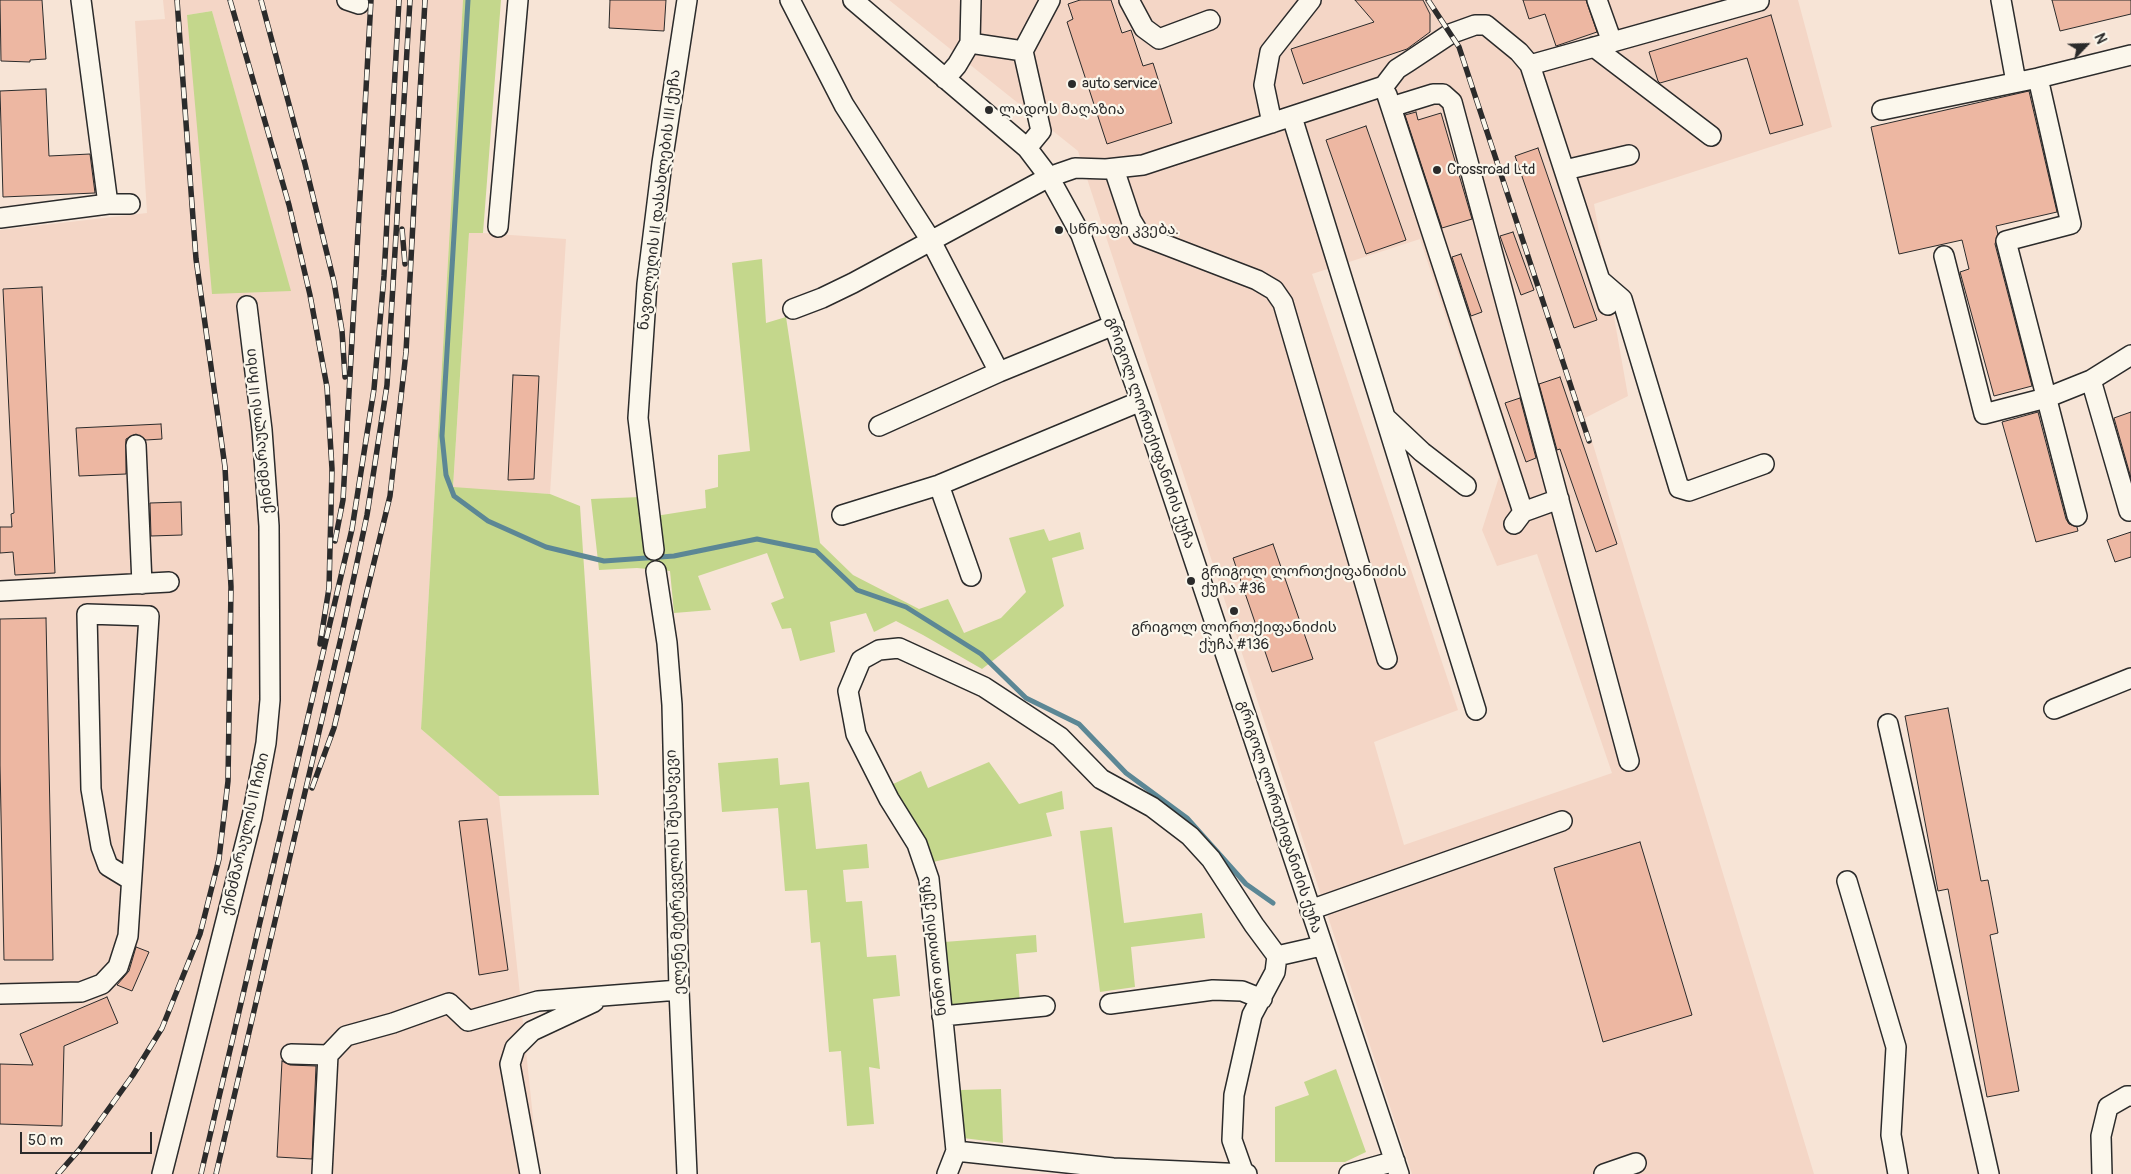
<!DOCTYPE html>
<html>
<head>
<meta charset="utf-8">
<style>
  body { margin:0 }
  #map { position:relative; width:2131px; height:1174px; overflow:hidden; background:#f7e4d6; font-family:Pangolin,sans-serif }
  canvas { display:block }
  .north { position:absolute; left:2061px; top:20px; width:50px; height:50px; -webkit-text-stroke:4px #fbf7ec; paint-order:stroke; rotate:66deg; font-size:14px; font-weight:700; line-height:20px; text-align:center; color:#2b2b2b }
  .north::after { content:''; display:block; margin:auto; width:18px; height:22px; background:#2b2b2b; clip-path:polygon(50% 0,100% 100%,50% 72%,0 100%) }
  .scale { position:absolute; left:20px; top:1132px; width:132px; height:22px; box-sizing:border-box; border:2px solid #2b2b2b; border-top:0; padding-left:6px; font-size:15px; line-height:18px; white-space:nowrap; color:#2b2b2b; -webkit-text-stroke:4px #fbf7ec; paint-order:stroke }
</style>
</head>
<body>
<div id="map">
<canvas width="2131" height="1174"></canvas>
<div class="north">N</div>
<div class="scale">50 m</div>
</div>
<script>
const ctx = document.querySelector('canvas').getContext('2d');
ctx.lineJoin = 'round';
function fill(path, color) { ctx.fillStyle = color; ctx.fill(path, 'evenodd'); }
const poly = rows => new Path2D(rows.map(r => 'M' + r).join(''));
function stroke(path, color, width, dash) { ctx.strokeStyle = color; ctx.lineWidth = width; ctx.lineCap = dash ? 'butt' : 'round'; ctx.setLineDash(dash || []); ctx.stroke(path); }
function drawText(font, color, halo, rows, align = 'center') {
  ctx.font = font + ' Pangolin,"Noto Sans Georgian",sans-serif'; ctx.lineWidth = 4.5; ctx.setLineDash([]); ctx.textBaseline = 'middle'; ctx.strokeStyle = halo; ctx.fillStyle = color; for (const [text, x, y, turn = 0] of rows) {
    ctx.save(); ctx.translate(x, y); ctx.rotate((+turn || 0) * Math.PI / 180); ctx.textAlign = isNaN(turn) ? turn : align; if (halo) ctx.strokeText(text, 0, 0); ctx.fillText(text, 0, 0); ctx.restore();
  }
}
const built = poly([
  [163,0,463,0,421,729,499,796,539,1174,0,1174,0,230,147,213,135,21,165,19],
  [212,11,290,290,187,15],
  [889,0,1798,0,1832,127,1594,204,1628,396,1585,418,1814,1174,1412,1174,1078,151],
  [1420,239,1499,477,1482,530,1497,566,1537,554,1612,773,1404,845,1374,742,1458,710,1312,274],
  [469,232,566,239,550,494,453,488]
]);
const green = poly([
  [463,0,501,0,483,233,469,233,453,487,550,494,580,506,599,795,499,796,421,729],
  [212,11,291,291,212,294,187,15],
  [762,259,766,323,786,317,820,543,853,575,919,609,948,599,964,633,1001,618,1026,592,1009,538,1044,529,1049,541,1080,532,1084,549,1052,558,1064,606,982,669,923,635,896,621,874,632,866,613,830,622,835,652,800,661,791,628,782,629,771,603,784,598,767,553,698,576,711,610,674,613,670,571,637,568,599,570,591,499,641,497,643,518,706,508,705,490,718,487,718,455,750,451,732,263],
  [778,758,780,785,809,782,816,849,867,844,869,868,843,870,846,902,862,901,867,957,896,955,900,996,873,999,880,1069,869,1067,874,1124,847,1126,841,1051,829,1052,820,942,811,943,807,890,785,891,778,808,722,812,718,763],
  [989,762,1019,804,1062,791,1064,809,1046,813,1052,836,933,862,891,785,921,771,928,788],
  [1112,827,1124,923,1202,913,1205,938,1131,947,1135,987,1100,992,1080,831],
  [1036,935,1037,952,1016,954,1020,1003,950,1009,944,942],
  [1336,1069,1366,1152,1345,1162,1275,1162,1275,1107,1309,1095,1304,1082],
  [1001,1089,1003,1143,963,1138,960,1090]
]);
const stream = poly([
  [468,0,442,436,446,475,454,496,488,521,546,547,604,561,674,556,757,539,816,551,857,590,906,607,981,654,1026,698,1079,724,1126,773,1187,818,1246,884,1273,903]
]);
const building = poly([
  [0,0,42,0,46,59,30,60,30,62,1,61,0,0],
  [610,0,666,0,664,31,609,28,610,0],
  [1080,0,1111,0,1122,33,1131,30,1143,66,1153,63,1172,123,1107,144,1067,22,1073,19,1068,4,1080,0],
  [1355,0,1423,0,1430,14,1430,32,1407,49,1303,84,1291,49,1374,22,1355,0],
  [1523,0,1586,0,1597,32,1556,46,1545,14,1529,19,1523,0],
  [2052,0,2131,0,2131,14,2060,31,2052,0],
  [1771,15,1803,125,1770,134,1747,58,1660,83,1658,81,1649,52,1771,15],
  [46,89,49,156,90,154,95,193,3,197,0,91,46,89],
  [2029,91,2057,212,1996,226,1998,234,1995,244,2032,386,1994,396,1960,272,1969,269,1962,240,1899,254,1871,127,2029,91],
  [1416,112,1418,120,1441,113,1472,219,1442,228,1405,115,1416,112],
  [1366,126,1406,240,1366,254,1326,140,1366,126],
  [1538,148,1597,320,1574,328,1515,156,1538,148],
  [1513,232,1534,290,1521,295,1500,236,1513,232],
  [1461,254,1482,312,1471,316,1452,257,1461,254],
  [42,287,55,573,15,575,13,552,0,553,0,527,12,527,11,514,14,513,3,289,42,287],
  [513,375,539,376,534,479,508,480,513,375],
  [1560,377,1617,544,1596,552,1560,449,1557,450,1539,384,1560,377],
  [1520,398,1536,458,1526,462,1505,403,1520,398],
  [2038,412,2066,519,2069,524,2077,527,2078,531,2036,542,2002,422,2038,412],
  [2131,412,2131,478,2114,418,2131,412],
  [161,424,162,439,146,440,136,434,126,439,126,474,79,476,76,428,161,424],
  [181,502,182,535,151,536,150,503,181,502],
  [2131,532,2131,557,2115,562,2107,540,2131,532],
  [1273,544,1313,659,1272,672,1233,558,1273,544],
  [46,618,53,960,4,960,0,765,0,619,46,618],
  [1948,708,1981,881,1988,880,1998,933,1990,935,2019,1091,1987,1097,1948,889,1938,891,1905,716,1948,708],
  [487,819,508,970,479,975,459,821,487,819],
  [1640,842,1692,1015,1603,1042,1554,868,1640,842],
  [136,947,149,952,132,991,117,985,129,971,136,947],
  [107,997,118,1023,64,1046,62,1126,0,1124,0,1064,33,1065,20,1034,107,997],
  [282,1061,290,1065,316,1066,312,1159,277,1157,282,1061]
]);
const minor = poly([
  [81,0,108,204],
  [347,0,359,4],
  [790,0,844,105,930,239,999,372],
  [853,0,1027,148,1049,177,1081,235,1141,401,1399,1174],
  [1129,0,1144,28,1159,39,1210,20],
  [1597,0,1612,42],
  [2001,0,2016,82],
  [970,43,1023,51],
  [1594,47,1711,136],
  [1530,65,1759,1],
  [2038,78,2071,224,2006,241,2077,516],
  [945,79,957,65,970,43,971,0],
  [1387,95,1523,512,1514,524],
  [1391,107,1433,94,1443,94,1452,102,1629,761],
  [1882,110,2038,78,2131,55],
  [1292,117,1476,710],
  [1272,123,1264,85,1270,52,1311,0],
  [1027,148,1041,131,1023,51,1050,0],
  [1114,169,1131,220,1140,235,1257,280,1274,290,1283,303,1387,659],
  [1565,170,1629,155],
  [0,218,108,204,130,204],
  [498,227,518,0],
  [1944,256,1984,414,2046,398,2091,380,2131,355],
  [1600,280,1622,299,1679,488,1689,491,1764,464],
  [793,309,822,298,853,283,1049,177,1075,168,1106,169,1143,165,1384,86,1397,69,1408,62,1450,34,1475,25,1486,25,1519,52,1530,65,1608,305],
  [2091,380,2129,511],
  [1387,419,1422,452,1466,486],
  [879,426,999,372,1114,325],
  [136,445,142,584],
  [939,485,971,576],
  [1523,512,1559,499],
  [842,515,939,485,1141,401],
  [654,550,638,418,647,284,662,163,687,0],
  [656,571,667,643,672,705,679,990,687,1174],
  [0,591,169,582],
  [2054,709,2131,678],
  [1888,724,1989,1174],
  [1847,881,1896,1047,1891,1135,1898,1174],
  [1310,910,1562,821],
  [0,994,81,992,102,984,118,967,128,936,149,616,87,614,91,789,101,847,108,866,131,880],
  [1110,1004,1213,990,1242,991,1262,999],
  [942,1016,1045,1006],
  [291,1054,328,1055,346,1036,393,1023,449,1003,468,1021,538,1001,679,990],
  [956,1151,1113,1168,1247,1174],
  [162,1174,252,817,266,743,270,700,269,526,262,430,247,306],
  [322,1174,328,1055],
  [530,1174,510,1064,515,1048,532,1031,594,1002],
  [947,1174,956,1151,929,879,917,844,889,799,856,734,848,691,861,660,879,650,899,648,984,687,1060,737,1101,779,1152,807,1190,836,1211,859,1254,925,1277,956,1321,946],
  [1244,1174,1232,1140,1234,1095,1252,1015,1275,972,1277,956],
  [1349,1174,1395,1161],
  [1604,1174,1636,1163],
  [2102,1174,2101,1136,2108,1107,2127,1096,2131,1096]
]);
const rail = poly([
  [230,0,289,205,310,295,327,387,332,469,329,588,320,644],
  [261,0,305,164,334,282,342,331,345,377],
  [1428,0,1459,47,1589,441],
  [402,229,405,264],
  [335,541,343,500,371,0],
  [312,788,334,728,390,496,406,352,425,0],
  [58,1174,79,1150,133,1075,162,1028,200,934,219,859,228,781,231,587,225,467,196,259,177,0],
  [201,1174,352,529,374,389,384,276,399,0],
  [216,1174,343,629,367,515,387,385,410,0]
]);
const markers = [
  [1072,84,5,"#2b2b2b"],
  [989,110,5,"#2b2b2b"],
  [1437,170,5,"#2b2b2b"],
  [1059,230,5,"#2b2b2b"],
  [1191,581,5,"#2b2b2b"],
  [1234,611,5,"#2b2b2b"]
];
const poiNames = [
  ["auto service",1082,84],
  ["ლადოს მაღაზია",999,110],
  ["Crossroad Ltd",1447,170],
  ["სწრაფი კვება.",1069,230],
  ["გრიგოლ ლორთქიფანიძის",1201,572],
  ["ქუჩა #36",1201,589],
  ["გრიგოლ ლორთქიფანიძის",1234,628,"center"],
  ["ქუჩა #136",1234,645,"center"]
];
const streetNames = [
  ["ნავთლუღის II დასახლების III ქუჩა",660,200,-83],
  ["ქინძმარაულის II ჩიხი",260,431,-96],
  ["გრიგოლ ლორთქიფანიძის ქუჩა",1150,433,71],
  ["გრიგოლ ლორთქიფანიძის ქუჩა",1279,817,72],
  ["ქინძმარაულის II ჩიხი",246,834,-77],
  ["ელენე მეტრეველის I შესახვევი",676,872,-92],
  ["ნინო თოიძის ქუჩა",934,946,-97]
];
fill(built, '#f4d6c6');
fill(green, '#c4d78c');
stroke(stream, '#5c8795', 5);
fill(building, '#edb7a2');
stroke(building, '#2b2b2b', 1);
stroke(minor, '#2b2b2b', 22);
stroke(minor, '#fbf7ec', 19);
stroke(rail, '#2b2b2b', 5.5);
stroke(rail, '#fbf7ec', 4, [11]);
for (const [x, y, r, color] of markers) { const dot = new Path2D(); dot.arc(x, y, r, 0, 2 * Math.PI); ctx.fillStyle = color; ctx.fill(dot); stroke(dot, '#fbf7ec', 2); }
drawText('15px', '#2b2b2b', '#fbf7ec', poiNames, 'left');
drawText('15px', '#2b2b2b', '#fbf7ec', streetNames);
</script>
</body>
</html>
